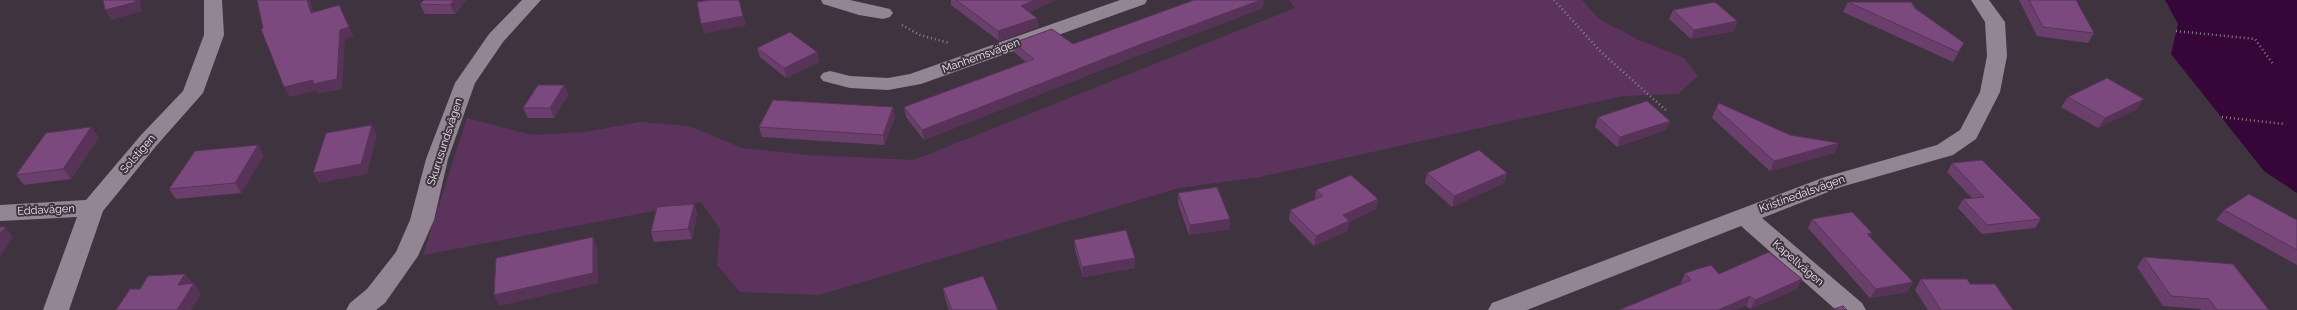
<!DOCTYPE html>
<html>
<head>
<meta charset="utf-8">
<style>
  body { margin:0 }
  canvas { display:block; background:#3f333f }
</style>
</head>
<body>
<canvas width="2297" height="310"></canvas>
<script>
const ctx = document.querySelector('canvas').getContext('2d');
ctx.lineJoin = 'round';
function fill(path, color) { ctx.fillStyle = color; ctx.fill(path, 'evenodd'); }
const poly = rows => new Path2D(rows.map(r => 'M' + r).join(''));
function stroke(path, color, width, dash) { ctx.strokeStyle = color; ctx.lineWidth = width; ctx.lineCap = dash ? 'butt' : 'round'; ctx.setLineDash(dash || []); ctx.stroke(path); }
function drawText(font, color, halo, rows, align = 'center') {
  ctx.font = font + ' Raleway,sans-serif'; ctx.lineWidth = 4; ctx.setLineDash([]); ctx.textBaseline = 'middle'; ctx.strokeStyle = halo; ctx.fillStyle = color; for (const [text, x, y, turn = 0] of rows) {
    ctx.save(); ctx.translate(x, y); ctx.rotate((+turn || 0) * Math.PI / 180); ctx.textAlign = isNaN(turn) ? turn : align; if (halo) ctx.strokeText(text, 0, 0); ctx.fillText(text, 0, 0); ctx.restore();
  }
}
const green = poly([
  [1289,0,1582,0,1599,19,1637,39,1684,58,1698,76,1678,94,1623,96,1260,177,1179,188,819,295,740,292,717,265,720,229,701,202,423,255,467,118,532,135,585,132,640,122,689,126,742,148,808,155,914,160,1295,8]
]);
const water = poly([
  [2165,0,2297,0,2297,193,2264,171,2171,54,2178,24]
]);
const path = poly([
  [1554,0,1601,52,1668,112],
  [902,25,920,35,949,43],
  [2176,31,2255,39,2273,64],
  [2222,117,2284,124]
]);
const minor = poly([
  [204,0,222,0,224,35,203,93,157,145,103,211,69,310,43,310,77,217,0,221,0,205,86,200,141,135,183,91,204,35,204,0],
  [522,0,541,0,503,42,475,83,448,159,434,220,418,256,385,303,376,310,346,310,350,303,367,289,396,252,410,220,426,159,455,83,489,34,522,0],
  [821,0,850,0,890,9,893,13,890,17,883,19,859,15,823,4,821,0],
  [1120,0,1147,0,1145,4,921,84,888,90,850,88,823,81,820,77,823,73,830,71,850,76,888,78,910,74,1120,0],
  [1971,0,1989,0,2005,22,2007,56,2000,92,1976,139,1953,155,1841,187,1762,218,1862,303,1866,310,1836,310,1741,226,1527,310,1488,310,1492,303,1825,177,1937,145,1960,130,1980,92,1987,56,1985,22,1971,0]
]);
const wall = poly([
  [424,0,466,0,455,14,425,14,420,4],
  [951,0,1056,0,1029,12,1037,18,1038,27,999,41,951,5],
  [2019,0,2076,0,2094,33,2088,43,2037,36],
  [1848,2,1916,9,1964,43,1953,62,1843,12],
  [1263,8,1139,55,924,140,906,117,904,107,1026,62,1014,52,1013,43,1073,44],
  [1673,10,1737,21,1734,31,1691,39,1669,19],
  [757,48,817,52,819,62,786,78,760,57],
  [564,85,568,95,554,118,528,118,523,108],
  [2068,97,2137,109,2098,128,2061,107],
  [893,107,895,117,884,145,762,137,759,127],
  [1716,108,1790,135,1834,153,1770,171,1712,118],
  [1598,117,1670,121,1666,130,1617,147,1595,127],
  [99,137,71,179,24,185,16,175],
  [264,155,241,193,176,199,169,189],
  [1952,163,2041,219,2035,228,1982,234,1958,208,1963,199,1972,198,1947,172],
  [1427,173,1507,173,1504,183,1452,207,1425,183],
  [1316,190,1378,199,1376,209,1349,222,1347,231,1314,246,1289,220,1290,210,1315,199],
  [1178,193,1230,229,1189,235,1178,203],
  [694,204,697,214,692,239,654,242,651,232],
  [2224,210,2297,220,2297,265,2216,220],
  [1812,219,1872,233,1870,237,1913,282,1907,292,1870,298,1808,228],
  [1074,240,1135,268,1083,277,1075,250],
  [2144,257,2269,310,2201,310,2201,309,2163,306,2137,267],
  [1685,273,1719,274,1797,289,1750,309,1746,306,1681,284,1681,283],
  [1921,279,1970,284,2013,310,1928,310,1915,290],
  [943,288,998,310,949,310,945,298]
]);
const shadedWall = poly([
  [135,0,140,0,142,11,111,20,105,10],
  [307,0,310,0,316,23,311,13],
  [454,0,466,0,455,14,450,5],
  [739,0,746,25,704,34,701,24],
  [1034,0,1056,0,1022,16,1021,6],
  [1261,0,1264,0,1263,8,1139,55,924,140,922,130,1139,45],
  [339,5,354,36,345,39,342,89,318,94,316,91,290,97,284,87],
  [1037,18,1038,27,999,41,998,31],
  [1737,21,1734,31,1691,39,1694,30],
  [817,52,819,62,786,78,784,68],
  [564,85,568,95,554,118,550,108],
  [2144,99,2137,109,2098,128,2105,118],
  [893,107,895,117,884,145,883,135],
  [1670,121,1666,130,1617,147,1620,137],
  [372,125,377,135,367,174,319,183,313,173],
  [91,127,99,137,71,179,63,169],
  [1839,143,1834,153,1770,171,1774,161],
  [258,145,264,155,241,193,235,183],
  [1507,173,1504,183,1452,207,1454,196],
  [1378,199,1376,209,1349,222,1347,231,1314,246,1316,236,1343,215],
  [694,204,697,214,692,239,688,229],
  [1230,219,1230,229,1189,235,1190,225],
  [5,227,13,237,0,257,0,234],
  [1872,233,1867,242,1867,234],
  [593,237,597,247,598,283,499,306,494,295],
  [1135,258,1135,268,1083,277,1082,267],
  [185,274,193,284,178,285],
  [1802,279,1797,289,1750,309,1755,300],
  [1913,282,1907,292,1870,298,1876,289],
  [194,283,201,294,191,310,177,310],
  [1750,296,1746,306,1736,310,1718,310]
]);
const building = poly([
  [103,0,135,0,136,2,105,10,103,0],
  [257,0,307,0,311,13,339,5,349,27,340,30,337,79,313,84,313,80,284,87,261,29,263,28,257,0],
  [424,0,454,0,450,5,420,4,424,0],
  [710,0,739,0,743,16,701,24,697,2,710,0],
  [956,0,1034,0,1021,6,1037,18,998,31,956,0],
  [1194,0,1261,0,1139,45,922,130,904,107,1034,59,1013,43,1052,29,1073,44,1194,0],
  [2029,0,2076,0,2094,33,2043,27,2029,0],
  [1715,2,1737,21,1694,30,1673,10,1715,2],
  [1848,2,1911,2,1916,9,1964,43,1958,52,1848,2],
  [790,32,817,52,784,68,757,48,790,32],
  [2107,78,2144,99,2105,118,2068,97,2107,78],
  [538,85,564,85,550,108,523,108,538,85],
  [773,100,893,107,883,135,759,127,773,100],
  [1647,101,1670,121,1620,137,1598,117,1647,101],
  [1719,103,1790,135,1839,143,1774,161,1716,108,1719,103],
  [372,125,361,164,313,173,326,133,372,125],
  [91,127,63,169,16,175,46,133,91,127],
  [258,145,235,183,169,189,195,151,258,145],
  [1479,150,1507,173,1454,196,1427,173,1479,150],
  [1982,160,2041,219,1987,225,1963,199,1984,197,1952,163,1982,160],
  [1351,175,1378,199,1343,215,1349,221,1316,236,1290,210,1323,196,1316,190,1351,175],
  [1217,187,1230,219,1190,225,1178,193,1217,187],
  [2249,194,2297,220,2297,250,2224,210,2249,194],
  [694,204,688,229,651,232,657,207,694,204],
  [1852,212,1872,233,1867,234,1913,282,1876,289,1812,219,1852,212],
  [0,227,5,227,0,234,0,227],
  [1126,230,1135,258,1082,267,1074,240,1126,230],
  [593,237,593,273,494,295,496,258,593,237],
  [1769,252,1802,279,1755,300,1750,296,1718,310,1619,310,1691,280,1685,273,1711,265,1719,274,1769,252],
  [2144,257,2233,264,2269,310,2217,310,2209,299,2171,296,2144,257],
  [185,274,178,285,194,283,177,310,116,310,130,289,140,289,148,276,185,274],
  [983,276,998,310,952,310,943,288,983,276],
  [1921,279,1967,279,1970,284,1995,284,2013,310,1941,310,1921,279],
  [1843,306,1847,310,1831,310,1843,306]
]);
const streetNames = [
  ["Manhemsvägen",981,56,-20],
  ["Skurusundsvägen",445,142,-72],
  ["Solstigen",138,154,-49],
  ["Kristinedalsvägen",1802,194,-20],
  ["Eddavägen",46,210,-3],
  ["Kapellvägen",1798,263,41]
];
fill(green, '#5c335d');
fill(water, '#370639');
stroke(path, '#8b818b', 2.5, [1, 3]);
fill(minor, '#938593');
fill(wall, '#6b3f6c');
fill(shadedWall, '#573358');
fill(building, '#7c497e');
stroke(building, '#573358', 1);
drawText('11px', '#f0e8f0', '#3f333f', streetNames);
</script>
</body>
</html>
